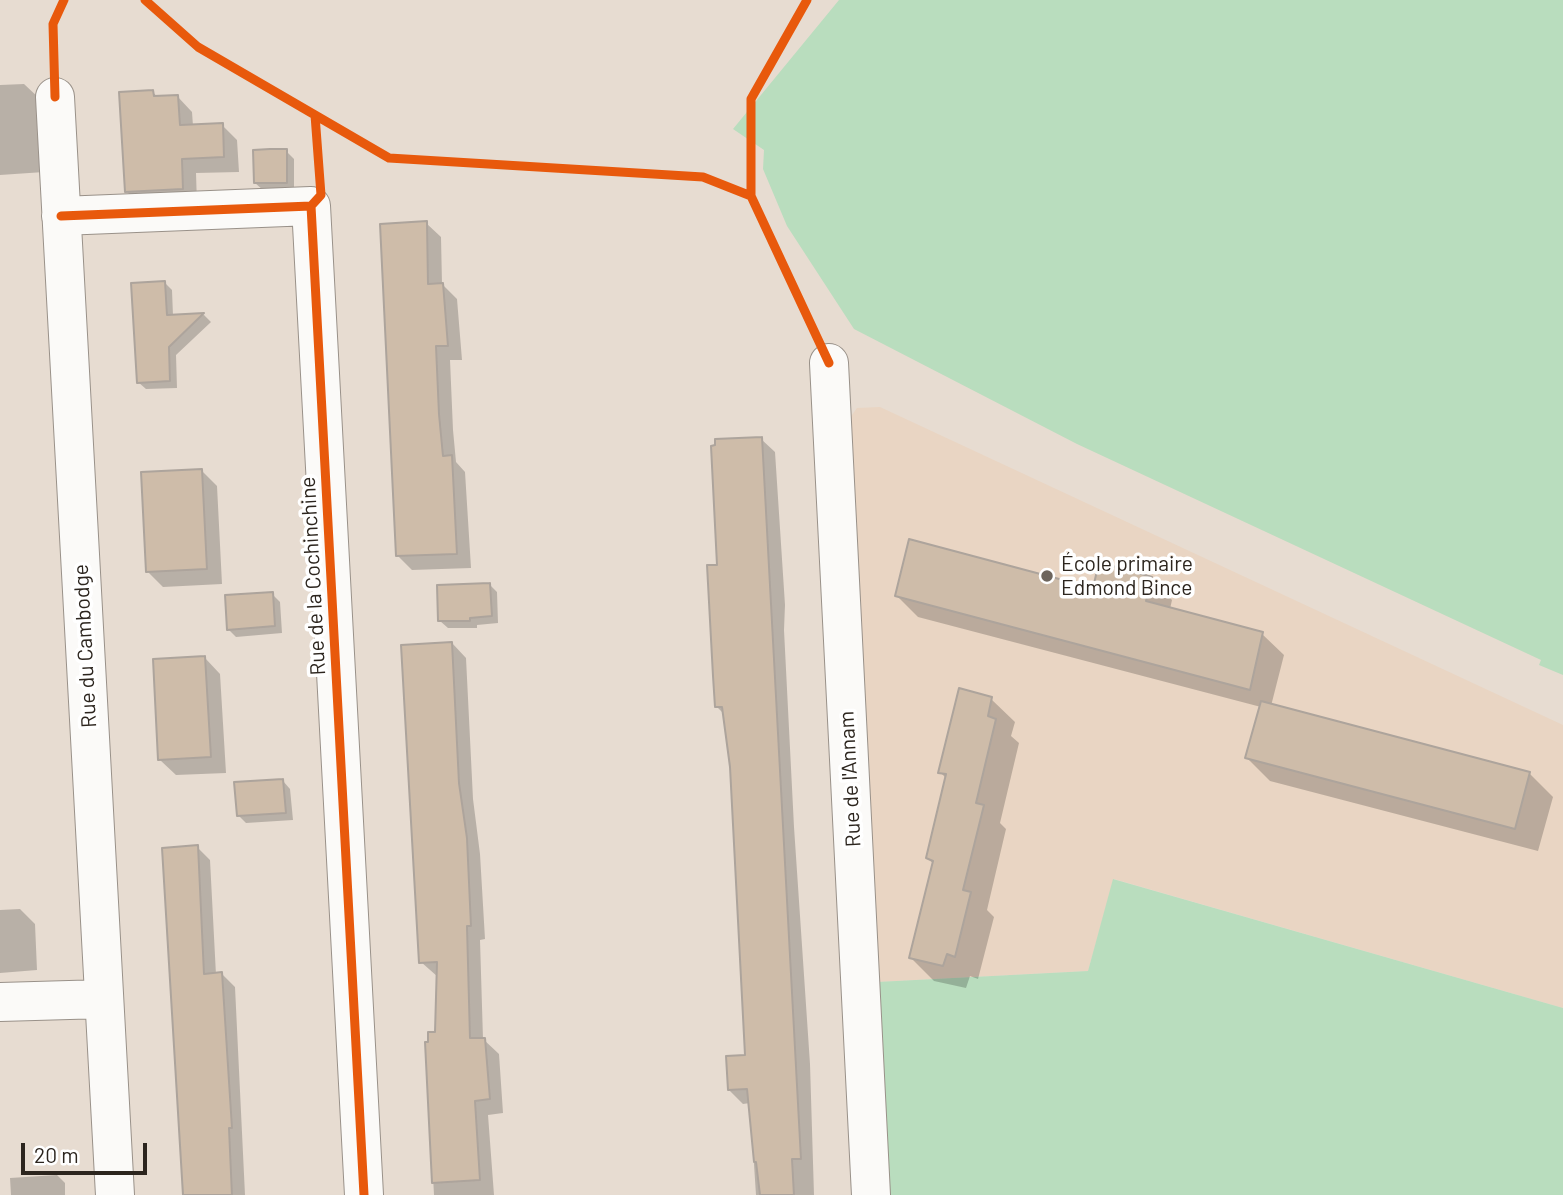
<!DOCTYPE html>
<html>
<head>
<meta charset="utf-8">
<style>
  body { margin:0 }
  #map { position:relative; width:1563px; height:1195px; overflow:hidden; background:#e7dcd1; font-family:Barlow,sans-serif }
  canvas { display:block }
  .scale { position:absolute; left:21px; top:1143px; width:126px; height:32px; box-sizing:border-box; border:4px solid #2c251e; border-top:0; padding-left:9px; font-size:21px; line-height:24px; white-space:nowrap; color:#2c251e; -webkit-text-stroke:5px #fff; paint-order:stroke }
</style>
</head>
<body>
<div id="map">
<canvas width="1563" height="1195"></canvas>
<div class="scale">20 m</div>
</div>
<script>
const ctx = document.querySelector('canvas').getContext('2d');
ctx.lineJoin = 'round';
function fill(path, color) { ctx.fillStyle = color; ctx.fill(path, 'evenodd'); }
const poly = rows => new Path2D(rows.map(r => 'M' + r).join(''));
function stroke(path, color, width, dash) { ctx.strokeStyle = color; ctx.lineWidth = width; ctx.lineCap = dash ? 'butt' : 'round'; ctx.setLineDash(dash || []); ctx.stroke(path); }
function drawText(font, color, halo, rows, align = 'center') {
  ctx.font = font + ' Barlow,sans-serif'; ctx.lineWidth = 7; ctx.setLineDash([]); ctx.textBaseline = 'middle'; ctx.strokeStyle = halo; ctx.fillStyle = color; for (const [text, x, y, turn = 0] of rows) {
    ctx.save(); ctx.translate(x, y); ctx.rotate((+turn || 0) * Math.PI / 180); ctx.textAlign = isNaN(turn) ? turn : align; if (halo) ctx.strokeText(text, 0, 0); ctx.fillText(text, 0, 0); ctx.restore();
  }
}
const built = poly([
  [880,407,1563,725,1563,1008,1114,879,1088,971,877,982,844,426,857,408]
]);
const green = poly([
  [839,0,1563,0,1563,675,1539,665,1541,660,1077,444,854,329,787,226,763,169,764,150,733,129],
  [1113,879,1563,1008,1563,1195,889,1195,877,982,1088,971]
]);
const shadow = poly([
  [24,84,40,99,44,172,0,175,0,85],
  [152,92,158,97,177,96,192,112,193,126,222,125,237,140,239,172,196,173,197,204,142,206,126,191],
  [286,151,294,159,294,190,263,190,255,183],
  [426,223,441,237,442,284,457,299,462,360,450,360,453,430,456,462,465,472,471,568,412,570,398,556],
  [164,282,172,290,173,316,204,315,211,322,176,355,177,388,146,389,138,382],
  [761,439,775,452,785,605,784,630,794,827,810,1064,814,1195,756,1195,750,1103,743,1104,729,1090,747,1056,732,767,725,715,717,707,719,567],
  [201,470,217,486,222,584,163,587,148,572],
  [1151,579,1172,600,1170,609,1262,634,1284,655,1271,706,1530,774,1553,797,1538,851,1270,781,1247,758,1261,707,918,617,897,596,1094,590],
  [490,585,497,592,498,623,477,625,477,628,448,628,440,621],
  [272,594,280,602,282,633,236,637,228,629],
  [452,643,466,658,473,799,480,854,485,939,480,940,483,1039,499,1054,503,1113,488,1115,494,1195,434,1195,426,1044,436,1034,438,977,421,962],
  [205,658,220,674,226,773,176,775,160,760],
  [991,699,1015,722,1011,736,1019,743,1000,823,1006,829,987,910,994,917,978,979,970,976,966,988,934,981,911,958,934,864,927,858,947,779,940,772],
  [283,781,290,789,293,820,246,823,238,815],
  [197,847,210,860,216,975,222,974,235,987,245,1195,184,1195],
  [20,909,35,924,37,970,0,973,0,910],
  [57,1175,65,1183,65,1195,11,1195,10,1178]
]);
const building = poly([
  [153,90,154,96,178,95,180,125,223,123,224,157,182,159,183,189,125,192,119,92,153,90],
  [270,149,287,149,287,183,254,183,253,150,270,149],
  [427,221,428,284,443,283,448,346,436,346,439,414,443,456,452,455,457,554,396,556,380,224,427,221],
  [165,281,167,315,204,313,169,347,170,381,137,383,131,283,165,281],
  [762,437,801,1159,792,1159,794,1195,760,1195,756,1162,754,1162,747,1089,728,1090,726,1056,745,1055,730,767,722,707,715,707,713,676,707,565,717,565,711,446,715,445,715,439,762,437],
  [202,469,207,569,146,572,141,472,202,469],
  [909,539,1093,588,1099,562,1152,577,1146,601,1263,632,1250,690,895,596,909,539],
  [490,583,492,616,470,618,470,621,438,621,437,585,490,583],
  [273,592,275,626,227,630,225,595,273,592],
  [452,642,459,783,467,838,471,926,467,926,470,1038,485,1038,490,1099,475,1101,480,1180,432,1183,425,1042,428,1042,428,1032,435,1032,437,962,419,963,401,645,452,642],
  [205,656,211,757,158,760,153,659,205,656],
  [959,688,992,697,988,716,996,719,976,803,984,805,963,890,971,892,955,957,947,954,943,966,909,958,933,861,926,858,946,774,938,773,959,688],
  [1261,701,1530,772,1515,829,1245,758,1261,701],
  [283,779,286,813,237,816,234,782,283,779],
  [198,845,204,974,222,972,232,1128,229,1128,232,1195,183,1195,162,848,198,845]
]);
const minor = poly([
  [55,97,115,1195],
  [61,216,311,206,364,1195],
  [829,363,871,1195],
  [0,1002,104,999]
]);
const cycleway = poly([
  [145,0,198,47,389,158,703,177,751,196],
  [807,0,751,99,751,196,829,363],
  [55,97,53,24,64,0],
  [311,206,321,195,315,115],
  [61,216,311,206,364,1195]
]);
const markers = [
  [1047,576,7,"#6d655d"]
];
const poiNames = [
  ["École primaire",1061,564],
  ["Edmond Bince",1061,588]
];
const streetNames = [
  ["Rue de la Cochinchine",313,576,-93],
  ["Rue du Cambodge",85,646,-93],
  ["Rue de l'Annam",850,779,-93]
];
fill(built, '#e9d5c3');
fill(green, '#b9ddbe');
fill(shadow, '#0003');
fill(building, '#cebca9');
stroke(building, '#ada49c', 2);
stroke(minor, '#999189', 40);
stroke(minor, '#fbfaf8', 38);
stroke(cycleway, '#e8590c', 9);
for (const [x, y, r, color] of markers) { const dot = new Path2D(); dot.arc(x, y, r, 0, 2 * Math.PI); ctx.fillStyle = color; ctx.fill(dot); stroke(dot, '#fff', 2.5); }
drawText('21px', '#2c251e', '#fff', poiNames, 'left');
drawText('21px', '#2c251e', '#fff', streetNames);
</script>
</body>
</html>
